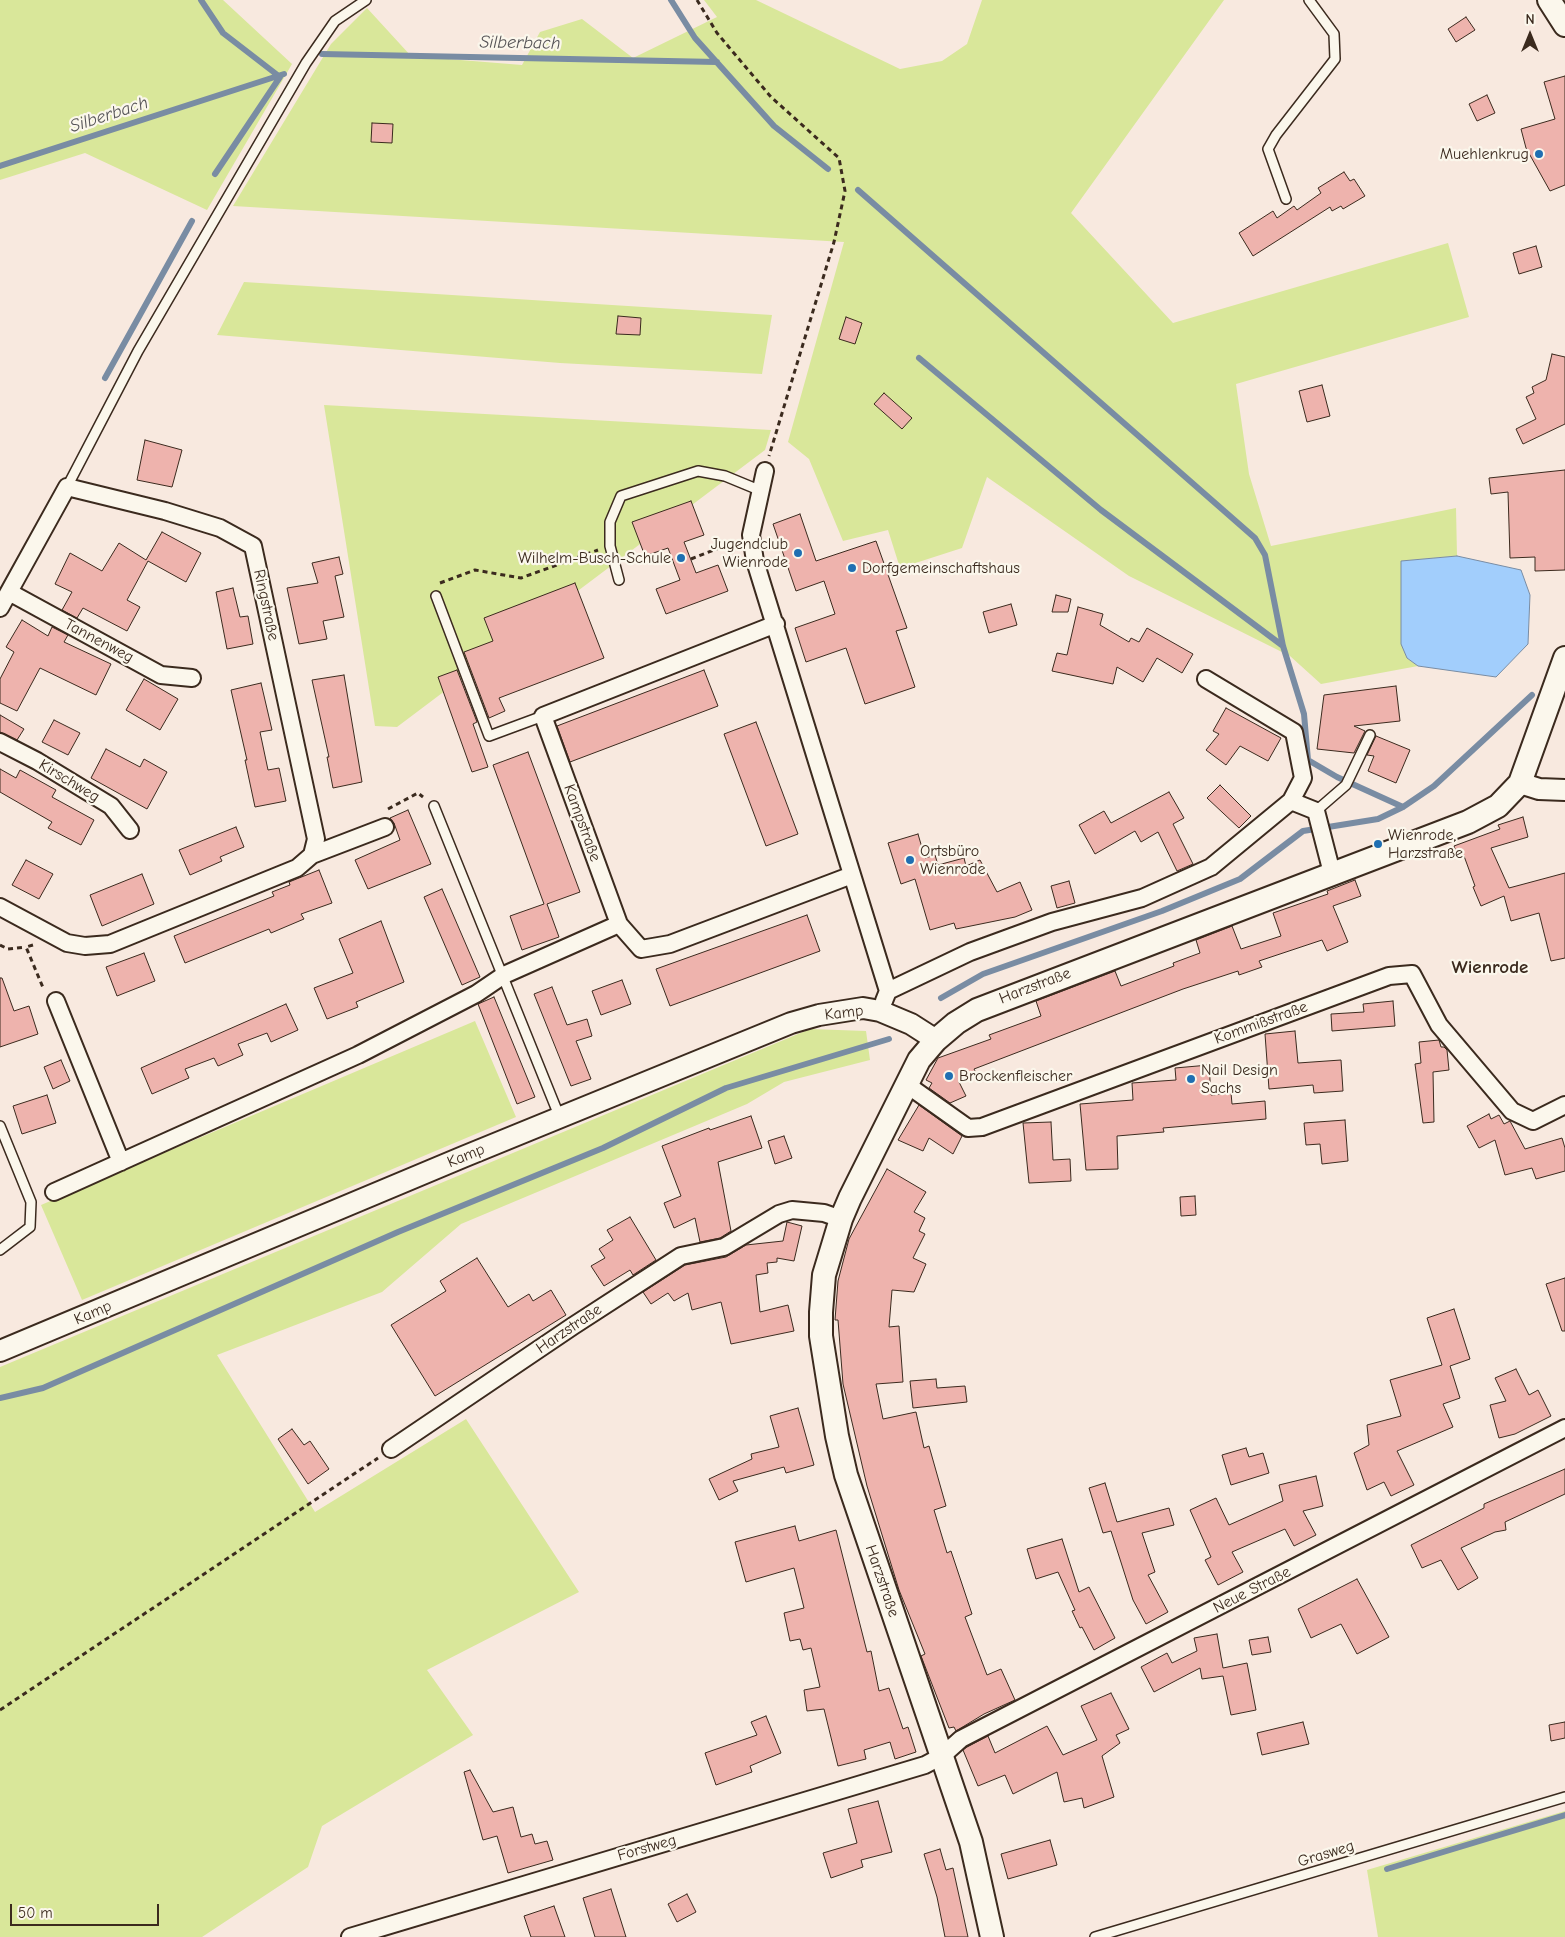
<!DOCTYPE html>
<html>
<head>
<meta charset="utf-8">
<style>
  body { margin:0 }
  #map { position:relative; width:1565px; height:1937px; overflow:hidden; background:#f8e9df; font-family:"Comic Neue",sans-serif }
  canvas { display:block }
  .north { position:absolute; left:1505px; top:10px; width:50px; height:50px; -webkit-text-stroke:4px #fbf7ec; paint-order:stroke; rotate:0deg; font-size:14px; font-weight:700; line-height:20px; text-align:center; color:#3b2a1e }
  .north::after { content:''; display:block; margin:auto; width:18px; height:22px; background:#3b2a1e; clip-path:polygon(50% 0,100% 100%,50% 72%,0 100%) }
  .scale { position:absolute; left:10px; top:1904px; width:149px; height:22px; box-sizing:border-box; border:2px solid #3b2a1e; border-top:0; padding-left:6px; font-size:15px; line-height:18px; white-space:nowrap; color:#3b2a1e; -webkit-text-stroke:4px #fbf7ec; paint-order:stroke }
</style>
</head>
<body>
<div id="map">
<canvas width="1565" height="1937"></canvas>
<div class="north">N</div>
<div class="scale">50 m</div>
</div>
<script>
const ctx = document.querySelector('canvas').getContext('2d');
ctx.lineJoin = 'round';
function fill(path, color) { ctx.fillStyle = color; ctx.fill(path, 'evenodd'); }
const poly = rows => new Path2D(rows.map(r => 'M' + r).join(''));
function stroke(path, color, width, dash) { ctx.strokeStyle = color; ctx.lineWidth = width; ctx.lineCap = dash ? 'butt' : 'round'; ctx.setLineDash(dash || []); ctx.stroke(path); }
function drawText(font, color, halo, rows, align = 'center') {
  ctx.font = font + ' "Comic Neue",sans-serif'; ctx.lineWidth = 4.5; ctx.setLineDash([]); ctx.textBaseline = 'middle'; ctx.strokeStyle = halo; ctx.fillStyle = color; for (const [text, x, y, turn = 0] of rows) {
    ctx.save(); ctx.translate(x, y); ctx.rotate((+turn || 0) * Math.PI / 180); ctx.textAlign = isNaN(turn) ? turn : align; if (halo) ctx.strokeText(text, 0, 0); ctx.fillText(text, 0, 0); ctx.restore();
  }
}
const green = poly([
  [0,0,223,0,292,64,207,210,85,153,0,180],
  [704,0,756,0,900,69,942,61,967,44,982,0,1224,0,1071,213,1173,323,1448,243,1469,317,1236,384,1249,474,1271,546,1456,508,1457,556,1401,561,1407,658,1418,666,1321,684,1290,656,1129,576,987,477,962,548,900,568,888,530,843,541,809,459,788,442,844,242,233,206,331,44,367,8,411,56,522,65,540,32,582,19,633,58,717,17],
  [244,282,772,315,762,374,560,363,217,335],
  [324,405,771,430,765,450,397,727,375,726],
  [475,1021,516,1117,82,1300,41,1205],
  [810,1029,866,1031,870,1060,784,1082,747,1104,461,1224,382,1292,217,1355,315,1512,466,1419,579,1592,427,1670,473,1735,322,1826,308,1867,202,1937,0,1937,0,1367],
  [1565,1811,1565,1937,1378,1937,1367,1870]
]);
const water = poly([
  [1457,556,1521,570,1530,595,1528,644,1496,677,1418,666,1407,658,1401,644,1401,561,1457,556]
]);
const stream = poly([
  [201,0,223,33,280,77,215,174],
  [671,0,695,38,774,126,828,169],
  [322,54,717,62],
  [0,166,284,74],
  [858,190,1255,538,1265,555,1283,646,1304,714,1308,760,1337,777,1403,807],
  [919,358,1101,510,1283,646],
  [105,378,192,221],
  [941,998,983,974,1162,911,1240,879,1303,831,1378,819,1403,807,1434,786,1532,695],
  [0,1398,43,1388,398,1232,603,1148,726,1088,889,1039],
  [1387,1869,1565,1815]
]);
const building = poly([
  [1466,17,1475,30,1456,42,1448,29,1466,17],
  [1565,76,1565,185,1550,191,1526,148,1521,129,1555,119,1544,82,1565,76],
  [1487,95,1495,113,1477,121,1469,104,1487,95],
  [372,123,393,124,392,143,371,142,372,123],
  [1344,172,1350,181,1354,179,1365,196,1343,209,1341,206,1332,211,1330,207,1253,256,1239,233,1273,211,1277,218,1294,206,1297,210,1321,193,1318,188,1344,172],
  [1536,246,1542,267,1519,274,1513,253,1536,246],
  [618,316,641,318,640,335,616,334,618,316],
  [846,317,862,323,855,344,839,339,846,317],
  [1552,354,1565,357,1565,424,1523,444,1516,429,1536,419,1526,397,1534,393,1532,387,1546,380,1552,354],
  [1322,385,1330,416,1307,422,1299,391,1322,385],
  [884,393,912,418,902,429,874,404,884,393],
  [145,440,182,450,172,487,137,480,145,440],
  [1565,470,1565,570,1535,571,1535,557,1510,558,1508,492,1491,494,1489,478,1565,470],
  [691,501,704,535,684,542,696,573,718,565,728,591,666,614,656,589,680,580,668,548,645,556,632,522,691,501],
  [800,514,816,561,876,541,907,628,896,631,915,687,865,704,846,648,806,662,795,628,835,614,824,581,796,591,773,524,800,514],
  [162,532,201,553,186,582,148,561,127,600,140,607,127,631,83,608,77,618,62,610,72,592,55,584,70,553,102,571,119,543,146,560,162,532],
  [339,557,343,574,335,576,344,617,323,621,327,639,299,644,287,588,318,583,312,563,339,557],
  [575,583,604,658,499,698,505,711,489,718,464,652,493,641,484,618,575,583],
  [233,588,240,617,248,616,253,644,227,649,216,592,233,588],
  [1056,595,1071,599,1068,612,1052,612,1056,595],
  [1011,604,1017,625,989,633,983,612,1011,604],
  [1078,607,1103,614,1100,625,1129,642,1131,638,1139,642,1147,628,1193,654,1182,673,1157,658,1143,682,1117,667,1113,684,1052,671,1057,653,1067,655,1078,607],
  [22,620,48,636,52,627,68,635,64,642,111,664,96,695,40,668,17,711,0,703,0,679,14,652,6,647,22,620],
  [457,670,477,722,473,724,488,767,472,772,438,677,457,670],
  [704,670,718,706,570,762,557,726,704,670],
  [344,675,362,782,333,788,327,757,329,757,312,680,344,675],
  [144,679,178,699,160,730,126,710,144,679],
  [261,683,272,730,260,732,268,770,279,768,286,801,255,807,245,760,247,760,231,690,261,683],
  [1396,686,1400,721,1354,726,1365,731,1354,753,1317,749,1324,695,1396,686],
  [1226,708,1281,738,1268,761,1240,746,1226,765,1206,750,1219,734,1213,731,1226,708],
  [0,715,24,729,17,740,0,732,0,715],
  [54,720,80,733,68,755,42,742,54,720],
  [756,722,798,834,766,846,724,734,756,722],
  [1376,736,1410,750,1396,783,1368,771,1374,756,1367,755,1376,736],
  [106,749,140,767,144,759,167,772,147,809,91,778,106,749],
  [528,752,580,892,547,904,559,937,522,950,510,916,544,904,493,765,528,752],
  [0,769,16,778,20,770,56,790,52,797,94,820,81,845,48,828,52,822,0,792,0,769],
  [1220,785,1251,816,1239,828,1207,798,1220,785],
  [1169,792,1184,818,1173,824,1193,864,1177,871,1158,832,1141,842,1135,831,1095,854,1079,825,1104,811,1111,823,1169,792],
  [408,810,431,864,368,889,355,860,400,840,394,823,390,818,408,810],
  [1523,817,1528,837,1491,848,1509,888,1565,873,1565,958,1551,961,1539,913,1511,921,1504,896,1481,906,1473,887,1475,886,1464,856,1458,858,1454,846,1500,829,1498,825,1523,817],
  [236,827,244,847,220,857,222,861,190,875,179,850,236,827],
  [918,834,925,858,935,855,938,865,964,858,966,866,980,860,997,892,1020,882,1032,910,1015,917,956,929,954,923,930,930,915,879,901,884,888,843,918,834],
  [26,860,53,874,39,899,12,885,26,860],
  [319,870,332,903,301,914,304,919,271,933,269,929,185,963,174,936,274,896,272,892,290,885,289,882,319,870],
  [142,874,154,904,102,926,90,895,142,874],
  [1355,880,1361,896,1333,906,1348,942,1327,951,1322,940,1259,961,1262,967,1239,975,1238,971,1183,989,974,1069,976,1073,959,1082,966,1096,950,1103,929,1088,932,1083,926,1080,938,1058,991,1039,989,1035,1041,1016,1036,1001,1115,971,1121,986,1174,966,1173,963,1200,953,1196,940,1232,926,1241,949,1281,936,1273,913,1328,894,1327,891,1355,880],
  [1069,881,1075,903,1057,908,1051,886,1069,881],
  [442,889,480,977,462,985,424,897,442,889],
  [807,915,820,951,670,1006,656,969,807,915],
  [381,921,404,982,356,1002,358,1007,327,1019,314,988,353,973,339,939,381,921],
  [144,953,155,981,117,996,106,967,144,953],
  [0,978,2,978,14,1011,29,1006,38,1034,0,1047,0,978],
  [622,980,631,1004,601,1015,592,991,622,980],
  [552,987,567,1025,587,1019,592,1036,576,1041,591,1079,571,1086,534,994,552,987],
  [494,997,535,1097,517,1104,478,1004,494,997],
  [1393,1001,1395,1026,1332,1031,1331,1014,1364,1012,1363,1004,1393,1001],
  [286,1004,298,1030,271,1042,267,1033,238,1044,243,1055,218,1066,214,1058,185,1069,189,1078,152,1094,141,1068,286,1004],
  [1295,1031,1298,1063,1341,1060,1343,1091,1314,1093,1313,1085,1269,1089,1265,1034,1295,1031],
  [1439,1040,1441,1047,1444,1047,1447,1050,1449,1070,1433,1072,1434,1122,1423,1123,1415,1064,1421,1063,1419,1042,1439,1040],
  [61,1060,70,1081,53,1089,44,1067,61,1060],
  [1209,1065,1211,1095,1231,1093,1232,1104,1265,1101,1266,1119,1163,1128,1164,1132,1117,1136,1118,1169,1086,1170,1080,1104,1133,1100,1132,1083,1176,1080,1175,1068,1209,1065],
  [47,1095,56,1123,22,1134,13,1106,47,1095],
  [919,1105,962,1136,953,1154,929,1138,923,1151,898,1140,919,1105],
  [1489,1114,1491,1119,1499,1115,1504,1124,1510,1121,1525,1149,1562,1138,1565,1148,1565,1171,1536,1179,1532,1168,1505,1175,1495,1140,1479,1148,1467,1126,1489,1114],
  [751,1116,762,1148,718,1162,731,1231,720,1238,700,1242,695,1218,674,1228,664,1203,681,1196,662,1146,709,1128,710,1130,751,1116],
  [1345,1120,1348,1161,1322,1164,1320,1144,1306,1145,1304,1123,1345,1120],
  [1051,1122,1053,1160,1070,1159,1071,1181,1029,1183,1023,1123,1051,1122],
  [784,1136,792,1158,775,1164,768,1141,784,1136],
  [887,1169,926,1192,914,1212,925,1218,919,1231,925,1234,913,1258,926,1264,914,1292,892,1290,889,1327,899,1326,903,1382,876,1384,883,1419,916,1412,924,1448,929,1446,946,1506,934,1510,947,1553,951,1551,972,1614,965,1617,987,1675,1001,1669,1015,1700,984,1714,956,1731,954,1727,949,1728,921,1656,925,1654,899,1590,867,1486,843,1384,838,1320,835,1320,838,1281,849,1239,887,1169],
  [1195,1196,1196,1215,1181,1216,1180,1197,1195,1196],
  [630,1217,656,1260,633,1275,630,1270,604,1286,591,1266,605,1258,599,1249,613,1240,607,1230,630,1217],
  [787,1222,802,1226,794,1261,777,1258,777,1262,767,1263,768,1273,756,1275,760,1312,788,1305,794,1331,731,1344,721,1302,692,1310,688,1293,674,1301,668,1293,651,1304,643,1292,685,1265,726,1257,746,1245,783,1241,787,1222],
  [477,1258,508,1307,529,1294,533,1301,551,1290,566,1315,435,1396,391,1325,446,1291,440,1281,477,1258],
  [1565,1278,1565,1331,1562,1331,1546,1284,1565,1278],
  [1454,1309,1470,1359,1450,1366,1460,1398,1443,1404,1453,1427,1397,1451,1414,1485,1391,1496,1384,1482,1367,1490,1354,1453,1369,1445,1367,1425,1401,1416,1390,1380,1442,1365,1427,1318,1454,1309],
  [1516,1369,1529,1395,1538,1390,1551,1416,1515,1434,1499,1438,1490,1405,1506,1401,1495,1378,1516,1369],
  [936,1379,937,1388,965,1386,967,1402,913,1408,910,1381,936,1379],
  [798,1408,814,1465,786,1473,784,1467,733,1481,738,1491,719,1500,709,1479,752,1459,751,1454,779,1447,770,1416,798,1408],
  [292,1429,304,1445,310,1441,329,1469,308,1484,278,1439,292,1429],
  [1246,1448,1249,1457,1263,1453,1269,1473,1231,1485,1222,1455,1246,1448],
  [1565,1469,1565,1494,1505,1522,1506,1530,1495,1532,1461,1548,1478,1578,1458,1590,1441,1560,1422,1568,1411,1545,1484,1508,1484,1504,1565,1469],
  [1316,1476,1323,1506,1303,1511,1316,1535,1294,1546,1285,1529,1232,1552,1243,1572,1218,1585,1205,1560,1211,1557,1190,1510,1216,1498,1229,1525,1283,1501,1279,1485,1316,1476],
  [1105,1483,1117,1522,1169,1508,1174,1525,1142,1533,1155,1572,1148,1575,1168,1612,1146,1624,1133,1600,1111,1531,1103,1533,1089,1488,1105,1483],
  [795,1526,799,1541,836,1530,867,1652,871,1651,879,1691,889,1688,903,1729,908,1727,916,1752,895,1759,890,1742,864,1750,866,1759,838,1766,824,1709,807,1711,804,1690,820,1687,811,1648,803,1650,800,1639,790,1641,784,1613,804,1608,794,1568,746,1582,735,1542,795,1526],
  [1062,1539,1079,1592,1089,1587,1115,1638,1094,1650,1082,1627,1080,1628,1072,1611,1075,1610,1058,1572,1036,1579,1027,1549,1062,1539],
  [1357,1579,1389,1637,1357,1654,1341,1624,1311,1638,1298,1609,1357,1579],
  [1217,1634,1223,1668,1247,1663,1256,1710,1231,1715,1223,1676,1202,1679,1200,1668,1154,1692,1141,1667,1167,1653,1172,1663,1197,1651,1194,1638,1217,1634],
  [1268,1637,1271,1652,1252,1655,1249,1640,1268,1637],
  [1111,1693,1129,1729,1116,1735,1120,1743,1102,1756,1114,1797,1084,1808,1082,1798,1064,1802,1057,1772,1013,1794,1005,1775,978,1786,963,1750,967,1747,988,1736,995,1753,1047,1726,1063,1755,1097,1740,1081,1706,1111,1693],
  [766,1716,781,1753,750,1766,752,1772,716,1785,705,1753,757,1735,751,1722,766,1716],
  [1303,1722,1309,1744,1262,1755,1257,1733,1303,1722],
  [1565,1722,1565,1738,1551,1741,1549,1725,1565,1722],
  [470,1770,493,1812,513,1807,521,1837,532,1834,535,1844,547,1841,553,1860,508,1873,497,1836,483,1840,464,1772,470,1770],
  [878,1801,892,1852,861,1860,863,1867,831,1878,823,1853,857,1843,848,1809,878,1801],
  [1050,1840,1057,1865,1008,1879,1001,1854,1050,1840],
  [940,1849,946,1870,953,1868,968,1937,945,1937,937,1897,924,1854,940,1849],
  [611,1889,626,1937,595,1937,583,1898,611,1889],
  [687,1894,696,1912,677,1922,668,1904,687,1894],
  [554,1906,565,1937,531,1937,524,1916,554,1906]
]);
const path = poly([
  [697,0,717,33,771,97,839,158,845,191,834,242,769,456],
  [691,559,734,542],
  [440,583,475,570,521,578,598,550],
  [388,809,418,793,423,797],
  [0,945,8,949,26,947],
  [33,945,26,947,44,990],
  [0,1710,378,1458]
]);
const service = poly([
  [1286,199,1268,149,1276,135,1335,59,1334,34,1309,0],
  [67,487,138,351,306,63,335,21,366,0],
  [619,580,610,546,610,522,621,496,698,471,725,476,759,490],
  [436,596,489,736,543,716],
  [434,806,560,1118],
  [1316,811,1346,785,1370,735],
  [0,1126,31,1202,30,1227,0,1250],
  [1095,1937,1565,1797]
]);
const minor = poly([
  [765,471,751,535,755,561,888,991,884,1001],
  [9,592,161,675,192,678],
  [0,608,67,487,165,511,220,528,253,546,316,839,312,855,297,868,110,944,85,946,67,943,0,907],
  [776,624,543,716,619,924,641,949,670,944,852,875],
  [0,742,37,761,111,806,130,830],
  [1291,801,1316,811,1332,873],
  [312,855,385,827],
  [888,991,970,952,1052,922,1142,898,1211,867,1291,801,1303,778,1294,732,1206,679],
  [56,1001,121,1162],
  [906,1084,968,1128,982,1127,1389,976,1412,974,1439,1025,1512,1111,1533,1121,1565,1105],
  [54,1192,358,1055,476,994,504,975,619,924],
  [391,1449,573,1326,681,1256,724,1247,779,1214,792,1210,824,1213,841,1219],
  [350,1937,925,1765,942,1756,961,1739,1565,1428]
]);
const tertiary = poly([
  [1520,783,1539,789,1565,790],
  [0,1351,463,1157,791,1023,819,1015,863,1008,880,1011,911,1024,936,1040]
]);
const secondary = poly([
  [1549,0,1565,25],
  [992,1937,971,1842,846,1475,837,1436,821,1336,821,1312,824,1275,841,1219,850,1198,919,1060,936,1040,956,1023,977,1010,1468,822,1498,806,1520,783,1565,658]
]);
const markers = [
  [1539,154,5,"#1f6fb2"],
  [798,553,5,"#1f6fb2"],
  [681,558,5,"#1f6fb2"],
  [852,568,5,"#1f6fb2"],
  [1378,844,5,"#1f6fb2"],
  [910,860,5,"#1f6fb2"],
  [949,1076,5,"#1f6fb2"],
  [1191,1079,5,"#1f6fb2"]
];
const poiNames = [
  ["Muehlenkrug",1529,154,"right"],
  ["Jugendclub",788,544,"right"],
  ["Wienrode",788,562,"right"],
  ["Wilhelm-Busch-Schule",671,558,"right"],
  ["Dorfgemeinschaftshaus",862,568],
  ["Wienrode,",1388,835],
  ["Harzstraße",1388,853],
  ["Ortsbüro",920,851],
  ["Wienrode",920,869],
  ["Nail Design",1201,1070],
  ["Sachs",1201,1088],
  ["Brockenfleischer",959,1076]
];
const streetNames = [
  ["Ringstraße",266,605,78],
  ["Tannenweg",99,641,28],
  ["Kirschweg",69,781,31],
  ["Kampstraße",582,823,70],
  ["Harzstraße",1035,986,-21],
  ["Kamp",844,1013,-7],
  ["Kommißstraße",1261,1023,-20],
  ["Kamp",466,1156,-22],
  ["Kamp",93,1313,-23],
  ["Harzstraße",569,1329,-34],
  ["Harzstraße",882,1581,71],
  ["Neue Straße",1252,1590,-27],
  ["Forstweg",647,1848,-16],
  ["Grasweg",1326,1854,-17]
];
const waterNames = [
  ["Silberbach",520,43,1],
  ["Silberbach",109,115,-18]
];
const quarterNames = [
  ["Wienrode",1490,968]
];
fill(green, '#d9e79a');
fill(water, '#a2cefc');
stroke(water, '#798ca3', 1);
stroke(stream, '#798ca3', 6);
fill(building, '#eeb3ad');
stroke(building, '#3b2a1e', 1);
stroke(service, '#3b2a1e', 12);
stroke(minor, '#3b2a1e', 20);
stroke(tertiary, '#3b2a1e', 24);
stroke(secondary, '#3b2a1e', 26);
stroke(path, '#3b2a1e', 3, [5, 4]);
stroke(service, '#fbf7ec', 9);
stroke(minor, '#fbf7ec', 16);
stroke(tertiary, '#fbf7ec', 20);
stroke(secondary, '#fbf7ec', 22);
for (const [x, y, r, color] of markers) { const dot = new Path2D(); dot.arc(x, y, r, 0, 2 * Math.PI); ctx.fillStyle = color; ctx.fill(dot); stroke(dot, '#fbf7ec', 2); }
drawText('16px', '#3b2a1e', '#fbf7ec', poiNames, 'left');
drawText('16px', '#3b2a1e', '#fbf7ec', streetNames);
drawText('italic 18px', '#555356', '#fbf7ec', waterNames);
drawText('bold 19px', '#3b2a1e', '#fbf7ec', quarterNames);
</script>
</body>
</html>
